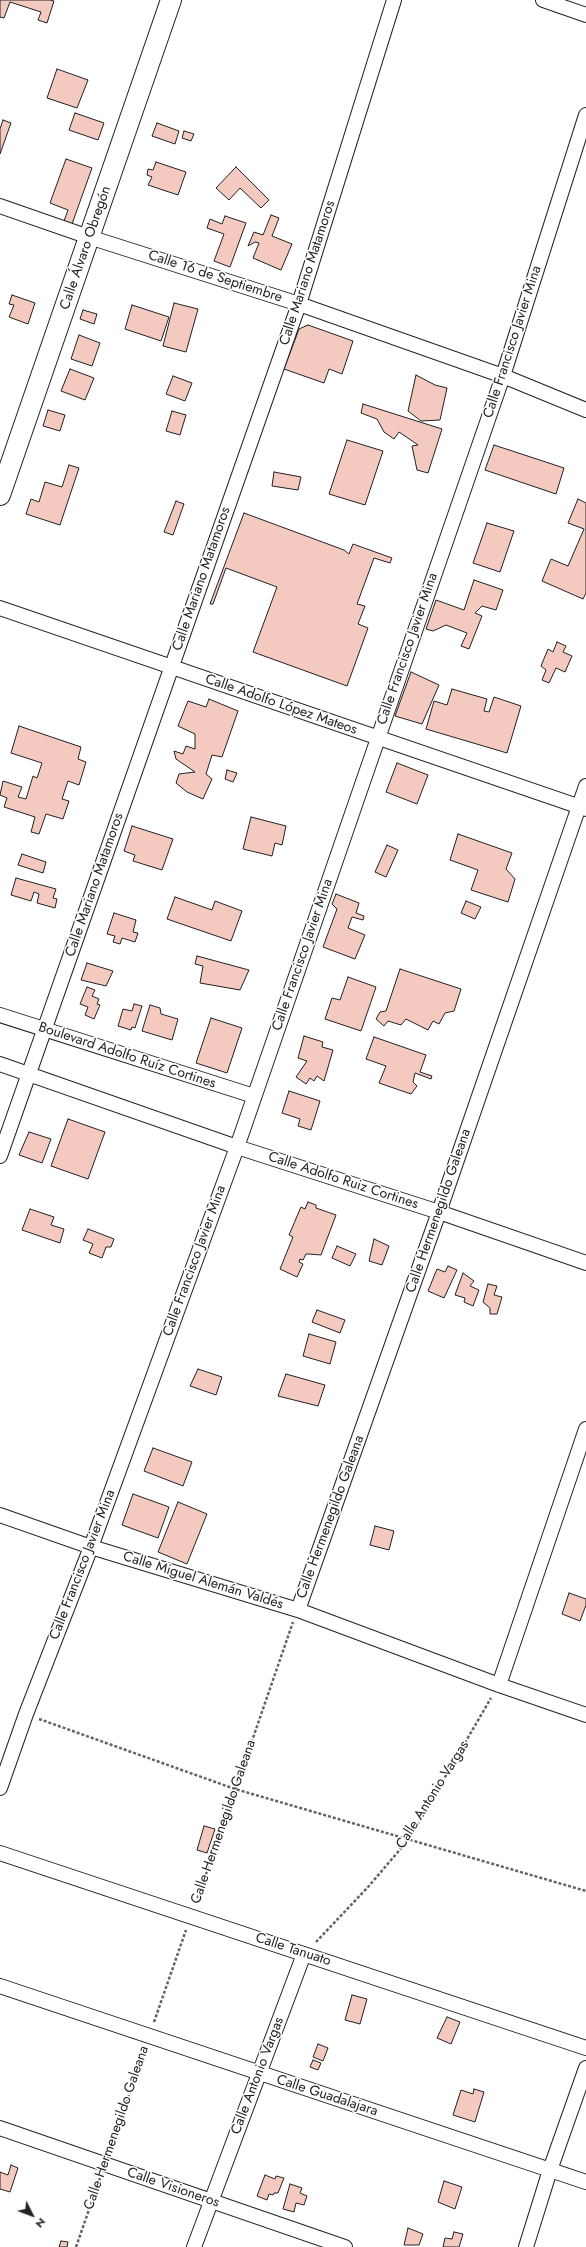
<!DOCTYPE html>
<html>
<head>
<meta charset="utf-8">
<style>
  body { margin:0 }
  #map { position:relative; width:586px; height:2247px; overflow:hidden; background:#fff; font-family:Jost,sans-serif }
  canvas { display:block }
  .north { position:absolute; left:12px; top:2195px; width:40px; height:40px; -webkit-text-stroke:3px #fff; paint-order:stroke; rotate:132deg; font-size:11px; font-weight:700; line-height:16px; text-align:center; color:#222 }
  .north::after { content:''; display:block; margin:auto; width:14px; height:18px; background:#222; clip-path:polygon(50% 0,100% 100%,50% 72%,0 100%) }
</style>
</head>
<body>
<div id="map">
<canvas width="586" height="2247"></canvas>
<div class="north">N</div>
</div>
<script>
const ctx = document.querySelector('canvas').getContext('2d');
ctx.lineJoin = 'round';
function fill(path, color) { ctx.fillStyle = color; ctx.fill(path, 'evenodd'); }
const poly = rows => new Path2D(rows.map(r => 'M' + r).join(''));
function stroke(path, color, width, dash) { ctx.strokeStyle = color; ctx.lineWidth = width; ctx.lineCap = dash ? 'butt' : 'round'; ctx.setLineDash(dash || []); ctx.stroke(path); }
function drawText(font, color, halo, rows, align = 'center') {
  ctx.font = font + ' Jost,sans-serif'; ctx.lineWidth = 3; ctx.setLineDash([]); ctx.textBaseline = 'middle'; ctx.strokeStyle = halo; ctx.fillStyle = color; for (const [text, x, y, turn = 0] of rows) {
    ctx.save(); ctx.translate(x, y); ctx.rotate((+turn || 0) * Math.PI / 180); ctx.textAlign = isNaN(turn) ? turn : align; if (halo) ctx.strokeText(text, 0, 0); ctx.fillText(text, 0, 0); ctx.restore();
  }
}
const building = poly([
  [0,0,50,0,54,1,47,23,38,20,41,12,10,2,4,18,0,17,0,0],
  [57,69,88,80,77,108,47,98,57,69],
  [75,113,104,123,98,140,69,130,75,113],
  [3,120,11,123,0,154,0,129,3,120],
  [157,123,179,131,175,144,152,136,157,123],
  [184,131,194,134,191,141,182,138,184,131],
  [66,159,92,168,72,224,64,221,68,210,50,203,66,159],
  [156,162,186,172,178,195,148,185,152,177,147,175,148,169,153,170,156,162],
  [236,167,269,200,261,208,240,188,229,200,216,188,236,167],
  [271,215,279,218,272,236,292,244,281,270,253,258,259,243,255,242,248,246,254,232,263,235,271,215],
  [225,216,246,223,230,267,214,261,224,234,207,228,210,219,222,224,225,216],
  [12,295,35,303,28,324,9,317,14,305,9,304,12,295],
  [174,303,198,309,186,352,163,346,174,303],
  [132,305,169,317,161,341,125,329,132,305],
  [83,310,97,314,94,324,80,319,83,310],
  [308,325,353,341,342,374,329,369,324,383,284,369,299,329,308,325],
  [79,335,100,343,92,366,71,359,79,335],
  [70,369,94,378,85,400,61,391,70,369],
  [416,375,435,385,447,388,440,420,421,421,408,411,416,375],
  [173,376,192,383,185,401,166,394,173,376],
  [363,404,442,429,428,473,417,470,412,446,418,445,399,432,394,439,384,432,377,419,361,413,363,404],
  [48,410,65,415,60,431,43,426,48,410],
  [172,411,186,415,180,435,166,431,172,411],
  [347,440,383,451,365,505,329,494,347,440],
  [494,445,564,468,556,494,485,470,494,445],
  [69,465,79,468,60,525,26,514,31,499,39,502,45,482,62,487,69,465],
  [274,472,301,477,298,490,272,486,274,472],
  [578,499,586,503,586,593,583,599,542,581,551,559,568,566,584,529,568,523,578,499],
  [176,501,184,504,173,535,164,532,176,501],
  [244,513,344,550,349,554,353,544,392,558,390,563,374,558,357,604,365,606,358,624,368,628,347,686,253,652,277,587,226,568,213,604,210,604,244,513],
  [487,523,514,531,500,572,473,563,487,523],
  [474,580,503,590,496,610,482,606,475,613,482,616,469,649,461,646,467,633,446,625,433,631,426,629,436,600,464,610,474,580],
  [557,642,566,646,563,652,572,656,565,672,556,668,549,683,542,680,546,670,541,666,548,649,553,652,557,642],
  [411,672,439,685,422,724,395,716,411,672],
  [452,689,487,699,484,711,489,712,494,697,521,706,507,753,426,729,434,701,447,705,452,689],
  [209,699,238,711,222,757,212,755,206,774,212,779,203,799,187,792,176,783,179,774,195,772,176,759,174,751,183,754,186,746,195,749,195,734,178,726,188,701,206,707,209,699],
  [19,726,81,747,78,759,86,762,79,785,68,781,62,799,69,801,63,819,46,814,39,834,31,832,35,817,4,807,7,798,0,795,3,781,22,787,18,797,26,799,33,776,37,778,42,763,11,753,19,726],
  [397,763,428,775,417,804,386,792,397,763],
  [227,770,237,773,233,782,225,779,227,770],
  [251,817,286,826,282,845,275,843,272,856,243,849,251,817],
  [132,826,173,839,162,870,133,861,135,855,124,851,132,826],
  [458,834,512,853,506,869,515,879,508,902,471,890,478,870,450,860,458,834],
  [387,845,398,850,386,877,375,872,387,845],
  [22,854,46,862,43,873,18,865,22,854],
  [16,878,56,889,53,898,57,899,55,908,37,903,39,894,34,892,31,901,11,895,16,878],
  [336,894,359,903,356,913,364,916,363,920,352,917,348,928,365,935,355,959,323,947,337,909,332,904,336,894],
  [175,897,212,910,215,901,242,911,231,941,167,919,175,897],
  [466,901,481,907,475,919,461,913,466,901],
  [114,913,136,920,133,932,138,933,135,942,122,938,120,944,113,942,115,936,107,934,114,913],
  [197,956,249,970,240,990,200,983,203,966,195,964,197,956],
  [87,963,113,971,106,986,81,980,87,963],
  [400,969,461,989,454,1011,445,1013,439,1024,433,1021,428,1030,406,1019,401,1025,388,1021,384,1026,376,1019,380,1012,386,1011,400,969],
  [348,977,376,987,361,1031,325,1019,332,998,340,1000,348,977],
  [87,987,95,990,92,996,99,999,97,1004,100,1005,94,1019,85,1015,88,1007,80,1004,87,987],
  [134,1004,142,1006,135,1028,132,1027,131,1030,118,1026,123,1009,132,1011,134,1004],
  [150,1005,160,1008,161,1014,178,1019,172,1040,142,1031,150,1005],
  [211,1018,242,1028,227,1073,196,1063,211,1018],
  [304,1036,323,1042,322,1047,333,1050,324,1081,317,1076,314,1081,310,1078,306,1084,296,1077,307,1061,298,1058,304,1036],
  [374,1037,426,1055,420,1072,432,1076,431,1079,415,1073,413,1082,417,1086,411,1094,379,1083,386,1066,366,1059,374,1037],
  [289,1091,320,1101,311,1130,298,1126,300,1119,282,1113,289,1091],
  [68,1119,105,1132,88,1179,51,1166,68,1119],
  [29,1132,51,1139,42,1163,19,1155,29,1132],
  [308,1202,316,1205,316,1208,336,1215,321,1255,309,1254,306,1254,303,1260,300,1259,299,1262,303,1264,297,1277,280,1269,293,1237,289,1235,301,1207,305,1209,308,1202],
  [30,1209,54,1217,51,1225,64,1229,60,1243,22,1230,30,1209],
  [88,1229,114,1239,111,1247,106,1247,102,1258,89,1253,93,1244,83,1240,88,1229],
  [374,1239,389,1246,382,1265,369,1261,374,1239],
  [337,1246,356,1254,350,1266,332,1258,337,1246],
  [448,1266,457,1270,444,1298,428,1291,437,1269,445,1272,448,1266],
  [463,1273,474,1281,470,1286,479,1290,473,1306,464,1302,465,1298,455,1295,463,1273],
  [488,1284,497,1286,494,1295,502,1297,497,1314,490,1314,490,1308,483,1302,488,1284],
  [317,1310,345,1320,340,1333,312,1322,317,1310],
  [309,1334,336,1342,330,1364,303,1356,309,1334],
  [198,1369,222,1377,216,1395,190,1386,198,1369],
  [286,1374,325,1385,318,1406,278,1396,286,1374],
  [153,1448,192,1462,183,1486,144,1471,153,1448],
  [133,1494,169,1507,158,1538,122,1525,133,1494],
  [178,1502,207,1514,187,1564,158,1552,178,1502],
  [375,1526,394,1531,389,1550,370,1545,375,1526],
  [569,1593,586,1599,586,1605,580,1621,562,1614,569,1593],
  [204,1826,215,1829,207,1853,197,1850,204,1826],
  [352,1995,367,1999,360,2024,345,2020,352,1995],
  [447,2017,460,2022,451,2044,437,2038,447,2017],
  [318,2044,328,2048,323,2061,313,2057,318,2044],
  [313,2060,321,2063,318,2070,310,2067,313,2060],
  [474,2089,484,2092,475,2122,453,2115,461,2090,473,2094,474,2089],
  [11,2165,18,2168,10,2192,0,2189,0,2172,8,2175,11,2165],
  [265,2175,275,2179,276,2176,284,2178,278,2193,274,2193,273,2195,269,2194,267,2200,257,2196,265,2175],
  [444,2181,462,2187,455,2209,438,2202,444,2181],
  [290,2184,302,2188,300,2193,307,2196,304,2205,296,2203,294,2212,283,2209,290,2184],
  [408,2228,423,2234,419,2245,404,2245,408,2228],
  [454,2232,463,2234,459,2247,443,2247,445,2238,452,2239,454,2232],
  [61,2241,68,2242,67,2247,59,2247,61,2241]
]);
const path = poly([
  [39,1719,235,1789,586,1891],
  [196,1903,293,1622],
  [316,1942,368,1887,409,1839,491,1698],
  [154,2022,186,1930],
  [110,2150,145,2049],
  [76,2247,100,2178]
]);
const street = poly([
  [543,0,586,15],
  [0,206,89,237,299,304,503,376,586,410],
  [0,608,586,809],
  [0,1015,254,1096],
  [0,1064,237,1147,439,1212,586,1263],
  [0,1156,299,304,394,0],
  [0,1515,91,1547,298,1610,499,1685,586,1715],
  [298,1610,439,1212,586,786],
  [499,1685,586,1429],
  [0,1788,26,1714,91,1547,237,1147,503,376,586,115],
  [0,1853,586,2048],
  [0,1986,586,2182],
  [0,2128,345,2247],
  [194,2247,304,1954],
  [526,2247,550,2170,586,2068]
]);
const secondary = poly([
  [0,495,171,0]
]);
const streetNames = [
  ["Calle Álvaro Obregón",86,248,-71],
  ["Calle Mariano Matamoros",308,273,-72],
  ["Calle 16 de Septiembre",215,277,18],
  ["Calle Francisco Javier Mina",513,342,-72],
  ["Calle Mariano Matamoros",202,579,-71],
  ["Calle Francisco Javier Mina",408,649,-71],
  ["Calle Adolfo López Mateos",281,705,19],
  ["Calle Mariano Matamoros",95,885,-71],
  ["Calle Francisco Javier Mina",303,955,-71],
  ["Boulevard Adolfo Ruíz Cortines",127,1056,18],
  ["Calle Adolfo Ruiz Cortines",343,1181,18],
  ["Calle Hermenegildo Galeana",439,1211,-71],
  ["Calle Francisco Javier Mina",195,1261,-70],
  ["Calle Hermenegildo Galeana",331,1517,-70],
  ["Calle Francisco Javier Mina",83,1565,-69],
  ["Calle Miguel Alemán Valdés",203,1581,17],
  ["Calle Antonio Vargas",433,1795,-58],
  ["Calle Hermenegildo Galeana",224,1822,-71],
  ["Calle Tanuato",293,1950,18],
  ["Calle Antonio Vargas",258,2076,-69],
  ["Calle Guadalajara",327,2096,18],
  ["Calle Hermenegildo Galeana",117,2128,-71],
  ["Calle Visioneros",173,2188,19]
];
fill(building, '#f3c9c0');
stroke(building, '#222', 1);
stroke(street, '#222', 16);
stroke(secondary, '#222', 22);
stroke(path, '#646464', 2.5, [3, 2]);
stroke(street, '#fff', 14);
stroke(secondary, '#fff', 20);
drawText('14px', '#222', '#fff', streetNames);
</script>
</body>
</html>
